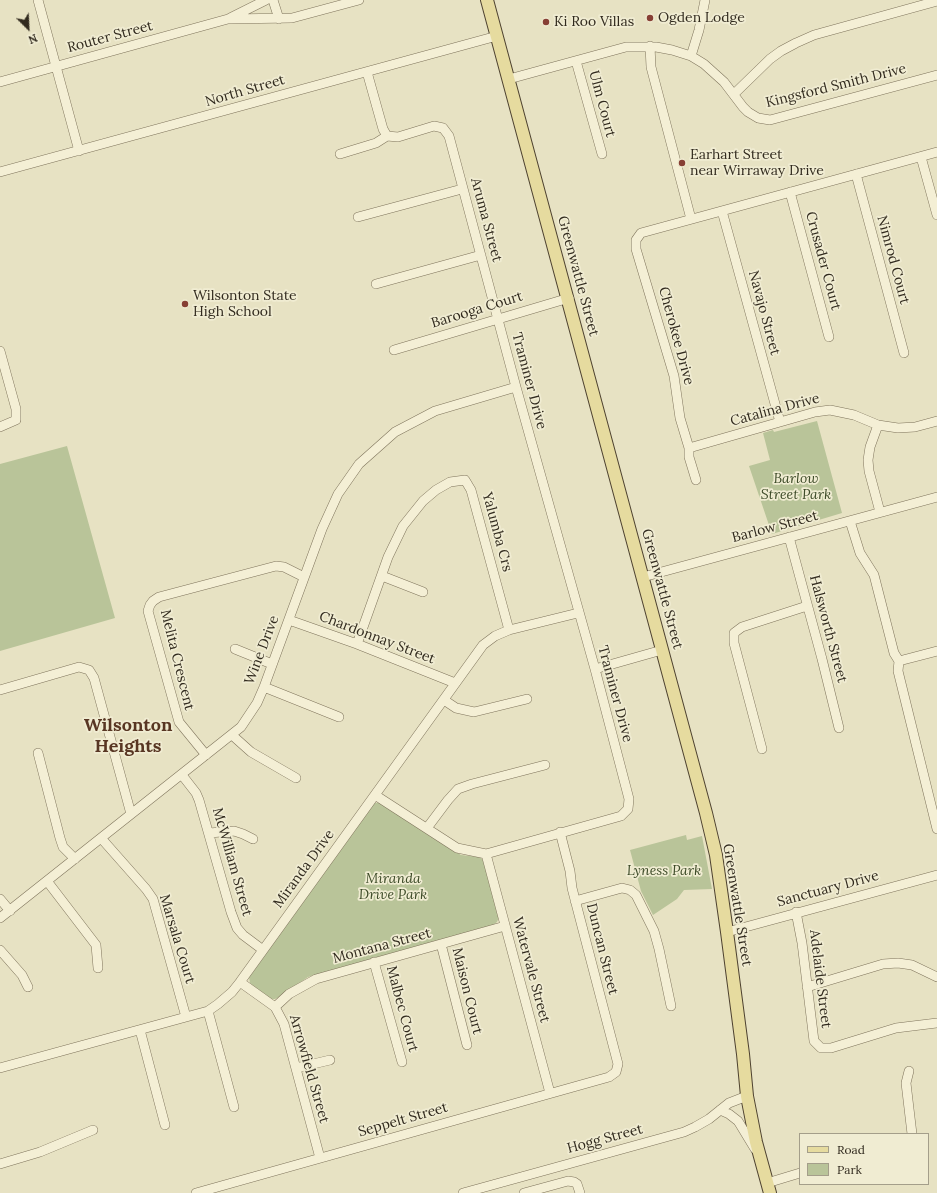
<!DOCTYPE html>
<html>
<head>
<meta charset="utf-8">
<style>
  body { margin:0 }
  #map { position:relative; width:937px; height:1193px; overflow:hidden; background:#e7e2c3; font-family:Lora,serif }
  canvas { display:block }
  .legend { position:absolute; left:799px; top:1133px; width:130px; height:52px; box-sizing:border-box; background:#f0ecd2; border:1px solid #a49e8a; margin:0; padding:5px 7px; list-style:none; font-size:12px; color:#312a1e }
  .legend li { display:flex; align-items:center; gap:8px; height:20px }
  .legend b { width:20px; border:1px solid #a49e8a }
  .north { position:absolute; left:8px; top:8px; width:40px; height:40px; -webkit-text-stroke:3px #f0ecd2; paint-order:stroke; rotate:156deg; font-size:11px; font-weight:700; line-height:16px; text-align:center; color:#312a1e }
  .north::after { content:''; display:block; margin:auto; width:14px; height:18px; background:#312a1e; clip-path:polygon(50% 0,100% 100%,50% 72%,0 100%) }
</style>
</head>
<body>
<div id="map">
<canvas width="937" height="1193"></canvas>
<ul class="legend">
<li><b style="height:5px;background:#e6db9f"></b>Road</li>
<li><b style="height:11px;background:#b9c499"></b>Park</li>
</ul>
<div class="north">N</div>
</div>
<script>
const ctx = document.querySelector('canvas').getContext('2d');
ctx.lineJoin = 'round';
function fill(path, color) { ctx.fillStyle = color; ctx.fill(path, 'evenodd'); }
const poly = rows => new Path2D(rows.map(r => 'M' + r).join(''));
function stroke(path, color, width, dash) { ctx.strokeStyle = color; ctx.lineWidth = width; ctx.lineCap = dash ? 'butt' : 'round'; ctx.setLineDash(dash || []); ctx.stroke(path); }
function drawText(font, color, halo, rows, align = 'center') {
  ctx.font = font + ' Lora,serif'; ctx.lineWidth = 3.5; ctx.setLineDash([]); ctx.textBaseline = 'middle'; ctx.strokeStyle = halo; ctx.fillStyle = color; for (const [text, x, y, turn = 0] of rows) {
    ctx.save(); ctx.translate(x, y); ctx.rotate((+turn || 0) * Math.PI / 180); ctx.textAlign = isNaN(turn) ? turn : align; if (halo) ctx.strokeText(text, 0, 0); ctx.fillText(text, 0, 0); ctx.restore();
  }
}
const green = poly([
  [817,421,842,513,772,534,749,466,770,460,763,433,773,430,774,432],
  [67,446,115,618,0,651,0,464],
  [375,803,380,803,386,806,461,855,479,857,482,859,485,864,499,917,497,922,493,925,308,977,279,997,275,999,268,999,250,983,249,977,371,807],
  [686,835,687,840,702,836,712,889,684,890,677,899,653,915,641,891,630,850]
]);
const minor = poly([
  [38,0,79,151],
  [273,0,279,19],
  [230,18,266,0],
  [650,46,651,67,691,219],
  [691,56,699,30,705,0],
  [576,61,602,154],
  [367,72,383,129,387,136],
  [509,79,626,47,656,47,672,50,691,56,704,64,724,82,743,107,748,112,758,118,770,120,937,75],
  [0,82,228,19,292,18,359,0],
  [734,94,770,59,781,51,796,43,814,35,937,1],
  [340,154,376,143,387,136],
  [921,157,937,215],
  [0,172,497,36],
  [856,174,904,353],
  [790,192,829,337],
  [722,211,780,422],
  [358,217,462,189],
  [376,284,481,255],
  [394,350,569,298],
  [0,351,16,409,16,420,0,427],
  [878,425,870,447,868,460,869,471,880,512],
  [689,448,815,412,830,410,854,415,878,425,898,428,915,427,937,421],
  [696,480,689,457,689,448,680,418,674,376,636,249,636,240,641,233,937,152],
  [850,521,860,553,874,575,894,653,899,661,898,671,937,829],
  [789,537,822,659,839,728],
  [382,576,423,592],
  [643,577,937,497],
  [289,620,357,644,455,683],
  [357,644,388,557,403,526,423,501,436,490,450,482,465,480,471,490,509,630],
  [235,649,272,664],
  [899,661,937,651],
  [595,669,662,650],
  [264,687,339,717],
  [0,690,79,667,89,670,94,678,131,814],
  [444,700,456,708,474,712,527,699],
  [232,735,251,752,296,778],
  [762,749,734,643,734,633,742,627,807,606],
  [38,753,60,838,63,847,75,859],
  [206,755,179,722,148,611,150,605,153,601,159,597,276,566,284,567,304,577],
  [182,775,196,793,199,800,231,912,237,928,243,935,263,950],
  [375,795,457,848,486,854,621,816,628,809,629,799,595,669,516,387,449,136,443,128,434,126,398,137,387,136],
  [427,828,448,800,458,789,472,784,545,765],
  [209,833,234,831,243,834,253,839],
  [101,838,146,889,153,899,186,1017],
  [486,854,550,1093],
  [47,881,96,945,98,968],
  [0,899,10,911],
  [575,901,622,888,630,890,636,895,654,931,659,949,671,1006],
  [796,912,802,943,814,1041,821,1048,831,1048,896,1028,937,1023],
  [0,918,241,727,257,703,264,687,322,529,338,494,359,464,395,432,435,411,516,387],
  [727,932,937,875],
  [441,944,467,1045],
  [0,950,22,975,28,987],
  [374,962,402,1062],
  [240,982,275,1007,284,1024,320,1158],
  [807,987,883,964,898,963,912,965,937,977],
  [275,1007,289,994,316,979,505,926],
  [208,1011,234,1107],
  [140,1030,165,1125],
  [0,1068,208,1011,218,1004,232,992,240,982,483,645,495,636,509,630,578,613],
  [296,1068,330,1060],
  [909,1071,906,1083,912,1134],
  [720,1110,729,1114,738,1121,755,1149],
  [0,1164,40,1152,93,1130],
  [767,1183,800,1173],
  [196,1193,609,1077,616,1072,618,1064,572,888,570,871,560,832],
  [463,1193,684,1132,695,1127,709,1119,729,1103,747,1096],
  [524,1193,568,1181,574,1182,577,1184,580,1193]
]);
const major = poly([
  [487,0,706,813,716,855,727,932,743,1054,747,1096,756,1142,770,1193]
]);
const markers = [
  [650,18,4,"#873f34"],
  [546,22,4,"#873f34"],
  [682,163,4,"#873f34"],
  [185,304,4,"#873f34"]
];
const poiNames = [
  ["Ogden Lodge",658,18],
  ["Ki Roo Villas",554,22],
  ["Earhart Street",690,155],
  ["near Wirraway Drive",690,171],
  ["Wilsonton State",193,296],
  ["High School",193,312]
];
const streetNames = [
  ["Router Street",110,37,-15],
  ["Kingsford Smith Drive",836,86,-14],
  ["North Street",245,91,-16],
  ["Ulm Court",602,104,75],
  ["Aruma Street",486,220,75],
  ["Nimrod Court",893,260,75],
  ["Crusader Court",823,261,75],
  ["Greenwattle Street",578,276,75],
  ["Barooga Court",477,310,-17],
  ["Navajo Street",764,313,75],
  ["Cherokee Drive",676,336,75],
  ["Traminer Drive",529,381,75],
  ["Catalina Drive",775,410,-15],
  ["Barlow Street",775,527,-15],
  ["Yalumba Crs",497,532,75],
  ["Greenwattle Street",662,589,75],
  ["Halsworth Street",828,629,75],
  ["Chardonnay Street",377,638,21],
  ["Wine Drive",262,650,-69],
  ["Melita Crescent",177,660,76],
  ["Traminer Drive",615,694,75],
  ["McWilliam Street",232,862,74],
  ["Miranda Drive",304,869,-54],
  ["Sanctuary Drive",828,889,-15],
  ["Greenwattle Street",737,905,81],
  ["Marsala Court",177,939,73],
  ["Montana Street",382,946,-15],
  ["Duncan Street",602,949,76],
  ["Watervale Street",531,970,75],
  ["Adelaide Street",820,979,83],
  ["Maison Court",467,991,76],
  ["Malbec Court",402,1009,75],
  ["Arrowfield Street",309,1069,74],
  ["Seppelt Street",403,1120,-16],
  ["Hogg Street",605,1139,-15]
];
const parkNames = [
  ["Barlow",796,479],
  ["Street Park",796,495],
  ["Lyness Park",664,871],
  ["Miranda",393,879],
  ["Drive Park",393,895]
];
const districtNames = [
  ["Wilsonton",128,726],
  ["Heights",128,747]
];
fill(green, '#b9c499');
stroke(minor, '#7f745c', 10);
stroke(major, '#4e4230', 14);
stroke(minor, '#f4efd5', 9);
stroke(major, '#e6db9f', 12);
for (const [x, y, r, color] of markers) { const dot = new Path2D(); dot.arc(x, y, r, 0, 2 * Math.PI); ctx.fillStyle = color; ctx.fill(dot); stroke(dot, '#f0ecd2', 1.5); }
drawText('14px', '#312a1e', '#f0ecd2', poiNames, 'left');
drawText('14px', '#312a1e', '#f0ecd2', streetNames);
drawText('italic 14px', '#3d4b28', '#f0ecd2', parkNames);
drawText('bold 18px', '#583623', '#f0ecd2', districtNames);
</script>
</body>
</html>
